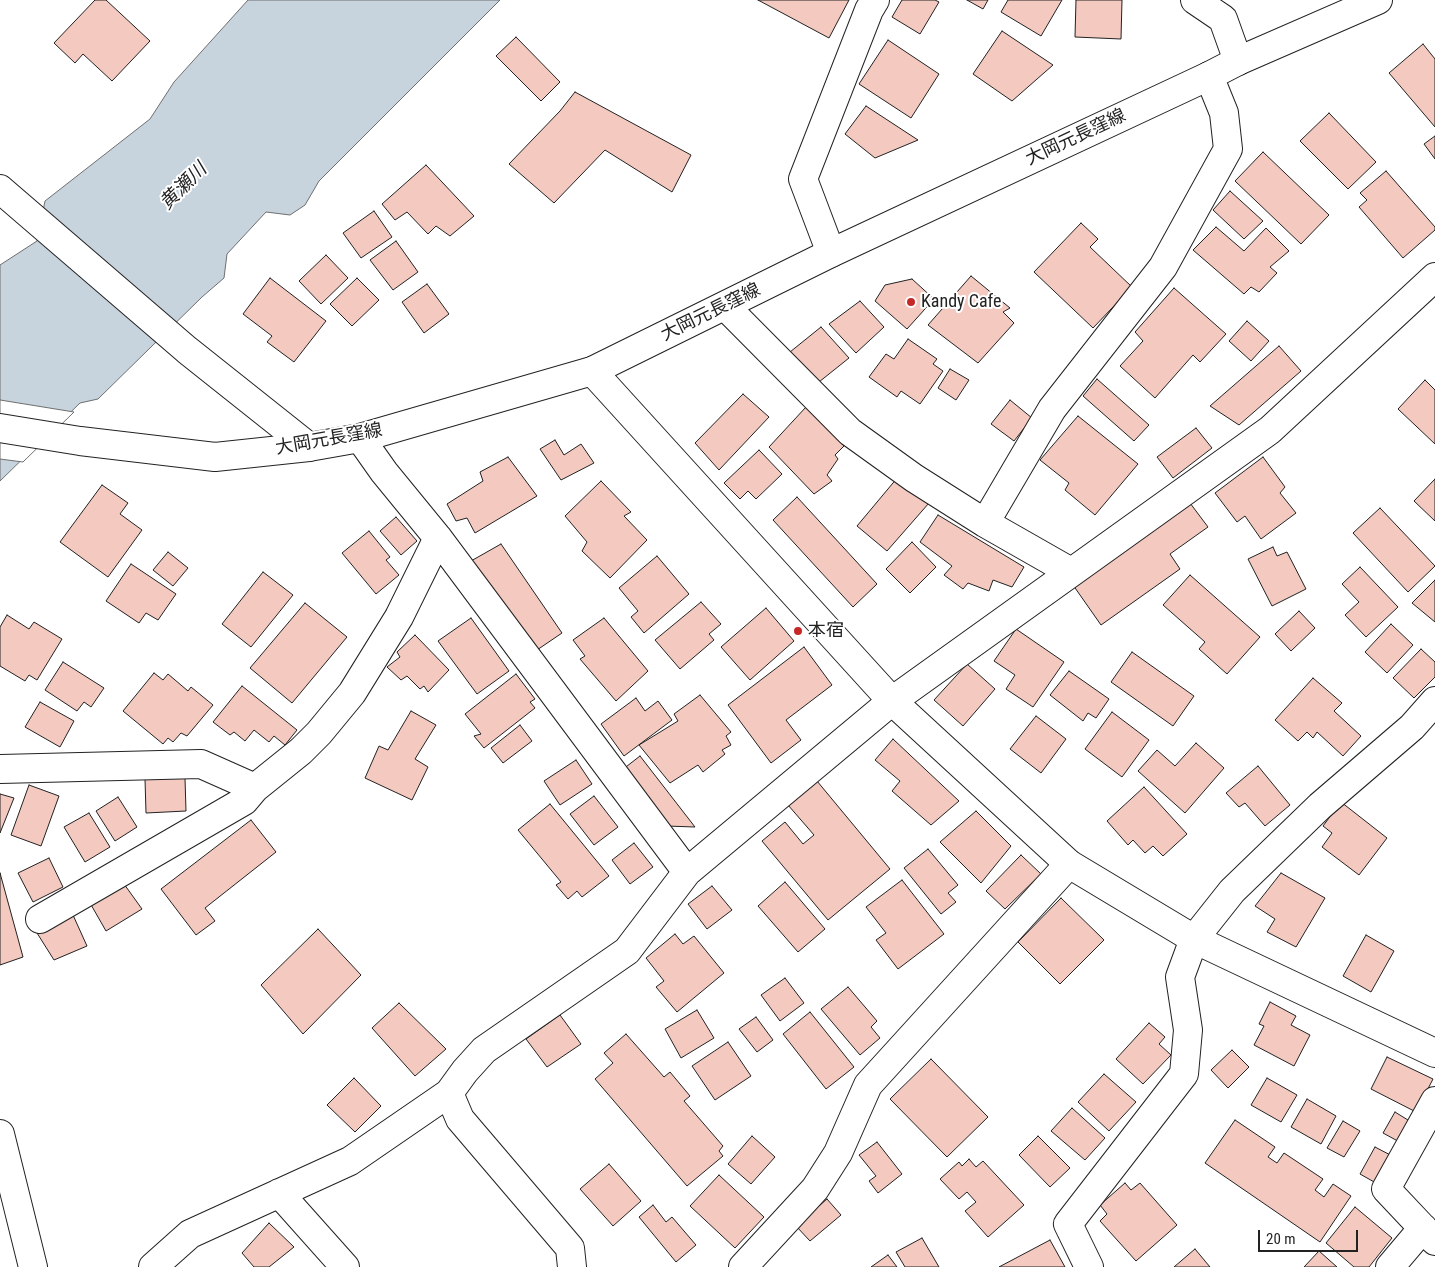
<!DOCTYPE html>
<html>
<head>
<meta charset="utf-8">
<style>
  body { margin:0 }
  #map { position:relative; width:1435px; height:1267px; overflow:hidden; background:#fff; font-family:"Roboto Condensed",sans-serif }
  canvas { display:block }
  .scale { position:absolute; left:1258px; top:1230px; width:100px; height:22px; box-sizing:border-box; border:2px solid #222; border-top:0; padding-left:6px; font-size:15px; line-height:18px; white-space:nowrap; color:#222; -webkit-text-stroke:4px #fff; paint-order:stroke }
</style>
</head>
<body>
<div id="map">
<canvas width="1435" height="1267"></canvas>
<div class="scale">20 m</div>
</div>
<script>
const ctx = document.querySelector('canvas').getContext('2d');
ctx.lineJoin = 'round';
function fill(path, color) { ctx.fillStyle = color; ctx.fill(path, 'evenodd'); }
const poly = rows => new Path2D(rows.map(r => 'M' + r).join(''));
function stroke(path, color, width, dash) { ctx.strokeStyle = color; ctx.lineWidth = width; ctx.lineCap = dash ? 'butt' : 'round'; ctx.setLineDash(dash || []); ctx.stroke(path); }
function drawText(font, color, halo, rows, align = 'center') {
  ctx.font = font + ' "Roboto Condensed","Noto Sans JP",sans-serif'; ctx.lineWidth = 4; ctx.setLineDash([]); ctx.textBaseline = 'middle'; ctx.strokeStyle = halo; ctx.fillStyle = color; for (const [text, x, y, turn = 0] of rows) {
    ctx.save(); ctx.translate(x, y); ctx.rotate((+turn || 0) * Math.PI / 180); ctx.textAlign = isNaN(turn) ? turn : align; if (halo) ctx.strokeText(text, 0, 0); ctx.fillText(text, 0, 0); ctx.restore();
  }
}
const water = poly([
  [248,0,500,0,319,181,305,205,290,215,266,212,227,254,224,278,202,297,98,399,80,403,0,481,0,265,37,241,45,201,150,119,174,82,248,0]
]);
const pier = poly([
  [0,400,74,412,23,462,0,459,0,400]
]);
const building = poly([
  [95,0,106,0,150,41,112,81,83,54,75,63,54,43,95,0],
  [758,0,849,0,829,38,758,0],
  [902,0,935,0,939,2,920,34,892,17,902,0],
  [967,0,988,0,983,9,967,0],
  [1008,0,1062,0,1041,36,1001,12,1008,0],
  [1076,0,1122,0,1121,39,1075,37,1076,0],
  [1002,31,1053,65,1012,101,973,74,1002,31],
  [516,37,560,82,541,101,496,56,516,37],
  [888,40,939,74,911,118,859,84,888,40],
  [1423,44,1435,59,1435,127,1389,73,1423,44],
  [575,92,691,155,672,192,605,150,554,203,509,164,560,111,575,92],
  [866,106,918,140,875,158,845,134,866,106],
  [1329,113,1376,162,1348,189,1300,141,1329,113],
  [1435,136,1435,159,1424,144,1435,136],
  [1263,152,1329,215,1301,244,1235,181,1263,152],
  [426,165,474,216,450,236,436,226,428,234,407,212,395,220,382,204,426,165],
  [1386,171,1435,227,1435,230,1403,258,1359,207,1367,200,1360,193,1386,171],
  [1230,191,1263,221,1244,239,1213,210,1230,191],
  [374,211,392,237,361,258,343,233,374,211],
  [1081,223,1098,239,1090,247,1132,287,1093,328,1034,272,1081,223],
  [1216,227,1244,251,1266,228,1289,251,1270,267,1277,273,1259,292,1251,287,1244,294,1193,250,1216,227],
  [396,241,418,272,393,290,370,260,396,241],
  [326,255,348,278,321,304,299,281,326,255],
  [971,276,1010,308,1003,312,1014,323,978,363,928,325,971,276],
  [270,278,326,321,294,362,267,342,272,336,243,314,270,278],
  [357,278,379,300,352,326,330,304,357,278],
  [912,279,934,299,907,329,875,301,885,285,912,279],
  [427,284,449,314,424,333,402,302,427,284],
  [1174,288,1226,334,1200,362,1193,355,1155,398,1120,366,1143,341,1135,332,1174,288],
  [860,301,884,327,856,353,829,324,860,301],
  [1247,321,1269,341,1251,361,1229,341,1247,321],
  [821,327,849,358,819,382,790,352,821,327],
  [908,339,937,359,933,364,943,371,920,404,901,391,897,397,869,377,886,354,894,359,908,339],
  [1279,346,1301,371,1239,425,1210,406,1279,346],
  [950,369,969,380,956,400,938,388,950,369],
  [1097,379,1149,425,1134,441,1083,396,1097,379],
  [1425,380,1435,390,1435,444,1398,409,1425,380],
  [743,394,769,417,719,470,695,443,743,394],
  [1010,400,1032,418,1014,441,991,424,1010,400],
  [806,407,844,446,835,455,838,459,827,475,832,481,814,494,769,447,806,407],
  [1078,416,1138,464,1095,515,1065,490,1069,483,1040,460,1078,416],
  [1196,428,1212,448,1173,478,1157,457,1196,428],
  [555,440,564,455,581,444,594,463,561,480,540,449,555,440],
  [759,450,782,474,756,499,748,491,740,499,724,483,759,450],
  [508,457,537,496,475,533,467,518,456,521,447,504,483,481,480,472,508,457],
  [1263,457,1285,487,1280,493,1296,513,1261,539,1245,516,1237,522,1215,493,1263,457],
  [898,477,929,503,887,551,857,526,898,477],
  [1435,479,1435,521,1414,501,1435,479],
  [601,481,631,512,624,516,647,540,610,578,582,551,587,542,565,516,601,481],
  [102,485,128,503,120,514,142,530,108,577,60,542,102,485],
  [797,497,877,584,853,607,773,520,797,497],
  [1190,503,1208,527,1170,554,1180,569,1101,625,1073,585,1190,503],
  [1380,508,1435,566,1408,592,1353,533,1380,508],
  [938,515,1024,567,1012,587,993,580,989,591,968,583,963,589,944,575,952,566,920,542,938,515],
  [396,517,417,541,401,555,380,531,396,517],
  [369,531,390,557,386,560,399,575,376,594,342,553,369,531],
  [912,542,936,567,910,593,886,569,912,542],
  [501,544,562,633,537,650,471,561,501,544],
  [1273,547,1277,556,1287,552,1306,589,1272,606,1248,559,1273,547],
  [168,552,188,568,173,586,153,570,168,552],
  [657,556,689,594,644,633,631,617,638,611,619,588,657,556],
  [131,564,176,594,158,620,146,613,139,623,106,601,131,564],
  [1360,567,1398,607,1366,637,1345,615,1359,602,1342,584,1360,567],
  [263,572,293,595,251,647,222,624,263,572],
  [1190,575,1260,637,1227,674,1199,649,1205,642,1163,605,1190,575],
  [1435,580,1435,622,1412,603,1435,580],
  [701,602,721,624,709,634,714,640,680,669,655,640,701,602],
  [305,603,347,637,292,703,250,668,305,603],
  [766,608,794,641,750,680,721,647,766,608],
  [1299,611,1315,628,1291,651,1275,634,1299,611],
  [7,615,29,629,34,622,62,639,37,680,29,675,25,681,0,666,0,627,7,615],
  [471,618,509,671,477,694,438,641,471,618],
  [604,618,648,671,616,701,580,659,585,656,573,640,604,618],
  [1391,624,1413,645,1387,673,1365,652,1391,624],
  [1016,629,1064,662,1033,707,1006,689,1015,675,994,661,1016,629],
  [415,635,449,670,428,692,424,686,420,689,407,676,401,680,387,667,400,657,397,652,415,635],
  [804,647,832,685,786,720,801,740,771,763,728,705,804,647],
  [1421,649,1435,662,1435,677,1414,698,1393,678,1421,649],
  [1132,652,1194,696,1173,726,1111,682,1132,652],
  [63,662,104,688,91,707,84,702,77,711,45,690,63,662],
  [967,664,995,689,963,726,934,700,967,664],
  [1069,671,1109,699,1096,718,1088,713,1083,721,1050,695,1069,671],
  [154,673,163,680,168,674,188,691,191,687,213,705,187,736,181,733,173,742,168,738,163,744,123,711,154,673],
  [516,674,535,699,530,702,535,708,484,748,474,736,481,734,465,714,516,674],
  [1313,678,1342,703,1334,711,1361,736,1343,756,1317,732,1313,738,1307,732,1298,741,1275,720,1313,678],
  [242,686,297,730,285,745,274,736,269,742,254,730,245,741,234,732,230,735,213,722,242,686],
  [700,695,731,732,726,736,731,745,722,750,725,754,703,772,698,765,670,783,639,745,678,721,674,714,700,695],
  [636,698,645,711,658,701,672,720,624,756,601,724,636,698],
  [40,702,74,721,60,747,25,727,40,702],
  [411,711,436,725,415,759,428,767,412,800,365,778,379,746,388,750,411,711],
  [1112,712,1149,740,1122,777,1085,749,1112,712],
  [1036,716,1066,739,1041,773,1010,749,1036,716],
  [520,725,532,741,503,763,491,748,520,725],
  [893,739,959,801,931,825,892,791,900,781,875,760,893,739],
  [1196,743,1224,768,1185,813,1138,771,1157,750,1175,766,1196,743],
  [640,756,695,827,666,826,622,770,640,756],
  [576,760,592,784,560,805,544,781,576,760],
  [1258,766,1290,805,1265,826,1245,803,1239,807,1226,793,1258,766],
  [185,778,186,811,146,813,145,779,185,778],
  [817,781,890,869,828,920,762,841,785,822,803,844,814,835,788,805,817,781],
  [29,785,59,796,41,846,11,835,29,785],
  [1144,787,1187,834,1163,856,1153,846,1145,853,1133,840,1128,845,1107,821,1144,787],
  [0,794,14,798,0,833,0,794],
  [594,796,618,827,594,845,570,814,594,796],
  [118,797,137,827,115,841,96,811,118,797],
  [1341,802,1387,838,1359,875,1322,847,1332,833,1323,826,1341,802],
  [550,804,609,876,582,897,577,891,568,899,556,885,561,882,518,830,550,804],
  [976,811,1011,846,981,883,940,842,976,811],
  [89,813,110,847,85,862,64,827,89,813],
  [251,820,276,852,205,908,215,921,196,935,161,889,251,820],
  [634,843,653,867,630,884,612,860,634,843],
  [928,849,958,885,948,893,956,902,941,914,904,868,928,849],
  [1021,855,1041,874,1005,909,986,891,1021,855],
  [49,858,63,887,33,902,18,873,49,858],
  [0,873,23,957,0,965,0,873],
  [1281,873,1325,898,1296,947,1267,932,1275,919,1255,906,1281,873],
  [902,880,944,934,898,969,876,940,886,933,866,907,902,880],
  [785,882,825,929,798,952,758,906,785,882],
  [124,884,142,909,106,931,90,903,124,884],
  [712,886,732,910,707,929,688,904,712,886],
  [1061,898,1104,940,1060,984,1018,942,1061,898],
  [73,915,87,946,54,960,37,933,73,915],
  [318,929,361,975,303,1034,261,985,318,929],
  [675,934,683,944,694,936,724,973,677,1012,656,987,664,981,646,958,675,934],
  [1366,935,1394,951,1371,992,1343,976,1366,935],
  [785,978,804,1003,780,1021,761,995,785,978],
  [848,987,877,1021,871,1027,880,1038,860,1055,821,1009,848,987],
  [1270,1002,1296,1016,1291,1025,1310,1035,1294,1066,1254,1045,1264,1026,1259,1024,1270,1002],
  [399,1003,446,1049,415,1076,372,1028,399,1003],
  [697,1010,714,1038,681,1058,665,1029,697,1010],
  [810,1012,854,1067,826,1089,783,1034,810,1012],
  [560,1015,581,1044,547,1067,526,1039,560,1015],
  [756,1017,773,1040,757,1052,739,1029,756,1017],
  [1149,1023,1165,1037,1159,1044,1171,1055,1143,1084,1116,1059,1149,1023],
  [626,1034,664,1077,670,1072,690,1096,684,1101,723,1146,719,1151,723,1156,687,1186,595,1079,613,1063,604,1053,626,1034],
  [728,1042,751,1076,715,1100,692,1066,728,1042],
  [1232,1050,1249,1067,1228,1088,1211,1070,1232,1050],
  [1387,1057,1433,1079,1416,1112,1371,1089,1387,1057],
  [931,1059,988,1117,947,1157,890,1099,931,1059],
  [1104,1074,1136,1102,1109,1131,1078,1102,1104,1074],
  [354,1078,381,1106,355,1132,327,1105,354,1078],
  [1267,1078,1297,1095,1281,1122,1251,1105,1267,1078],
  [1307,1099,1336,1116,1321,1144,1291,1127,1307,1099],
  [1072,1108,1105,1138,1085,1160,1051,1131,1072,1108],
  [1395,1112,1416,1125,1405,1145,1383,1133,1395,1112],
  [1235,1120,1275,1147,1268,1157,1277,1163,1284,1153,1323,1179,1315,1190,1324,1197,1333,1184,1351,1196,1320,1242,1205,1163,1235,1120],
  [1343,1121,1360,1131,1344,1157,1327,1148,1343,1121],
  [752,1136,775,1157,751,1184,728,1164,752,1136],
  [1038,1136,1070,1168,1050,1187,1019,1155,1038,1136],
  [877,1142,902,1174,878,1193,869,1181,876,1176,859,1155,877,1142],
  [1375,1147,1398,1159,1383,1187,1360,1174,1375,1147],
  [969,1159,976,1167,983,1161,1024,1205,988,1237,965,1211,976,1202,967,1192,959,1199,940,1179,959,1162,962,1166,969,1159],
  [609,1164,641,1201,613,1226,580,1189,609,1164],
  [719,1175,764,1217,735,1248,690,1206,719,1175],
  [1125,1183,1131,1190,1140,1183,1177,1225,1136,1261,1100,1221,1107,1214,1100,1205,1125,1183],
  [827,1199,841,1215,810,1241,796,1226,827,1199],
  [653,1205,666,1222,672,1217,696,1245,676,1262,639,1217,653,1205],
  [1355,1207,1392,1238,1369,1267,1354,1267,1326,1243,1355,1207],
  [269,1223,294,1247,269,1267,254,1267,242,1253,269,1223],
  [922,1238,939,1267,905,1267,896,1252,922,1238],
  [1050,1240,1065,1267,999,1267,1050,1240],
  [1195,1249,1210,1267,1174,1267,1195,1249],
  [1319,1251,1337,1267,1304,1267,1319,1251],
  [888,1255,897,1267,871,1267,888,1255]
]);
const street = poly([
  [1195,0,1223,19,1238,61],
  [0,189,187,350,309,447],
  [831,253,803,179,869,10,875,0],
  [725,306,850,432,914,478,985,523],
  [360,438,384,472,438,538,687,872],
  [1071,572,985,523,1052,409,1163,267,1228,149,1224,113,1209,76],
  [0,769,201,764,255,788],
  [40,919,244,801,255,788,301,751,319,733,352,693,399,617,438,538],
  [1435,1101,1386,1189,1435,1241],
  [279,1193,345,1267],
  [153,1267,190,1234,350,1161,449,1093],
  [572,1267,570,1248,460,1119,449,1093,465,1071,484,1050,627,951,687,872,892,701,1270,430,1435,277],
  [743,1267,815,1189,838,1153,868,1085,1069,864],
  [1089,1267,1068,1224,1184,1074,1188,1030,1180,977,1194,939,1232,891,1320,806,1412,727,1435,701],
  [1390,1267,1423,1228]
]);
const secondary = poly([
  [592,371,892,701,1069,864,1194,939,1435,1053]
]);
const primary = poly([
  [0,428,80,441,215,457,309,447,360,438,592,371,831,253,1209,76,1238,61,1378,0]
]);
const highway = poly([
  [0,1134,33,1267]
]);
const markers = [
  [911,302,5,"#c62828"],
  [798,631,5,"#c62828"]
];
const streetNames = [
  ["大岡元長窪線",1076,138,-25],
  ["大岡元長窪線",711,313,-26],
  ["大岡元長窪線",329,440,-10]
];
const poiNames = [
  ["Kandy Cafe",921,302],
  ["本宿",808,631]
];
const waterNames = [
  ["黄瀬川",184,187,-45]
];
fill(water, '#c7d3dd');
stroke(water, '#6f6f6f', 1);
fill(pier, '#fff');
stroke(pier, '#6f6f6f', 1);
fill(building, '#f3c9c0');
stroke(building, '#222', 1);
stroke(street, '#222', 30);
stroke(secondary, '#222', 30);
stroke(primary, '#222', 30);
stroke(highway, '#222', 30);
stroke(street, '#fff', 28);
stroke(secondary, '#fff', 28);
stroke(primary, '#fff', 28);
stroke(highway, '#fff', 28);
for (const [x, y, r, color] of markers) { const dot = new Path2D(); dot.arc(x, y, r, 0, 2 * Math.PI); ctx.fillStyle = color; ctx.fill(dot); stroke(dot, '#fff', 2); }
drawText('18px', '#222', '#fff', streetNames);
drawText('18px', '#222', '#fff', poiNames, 'left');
drawText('italic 19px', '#222', '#fff', waterNames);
</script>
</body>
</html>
